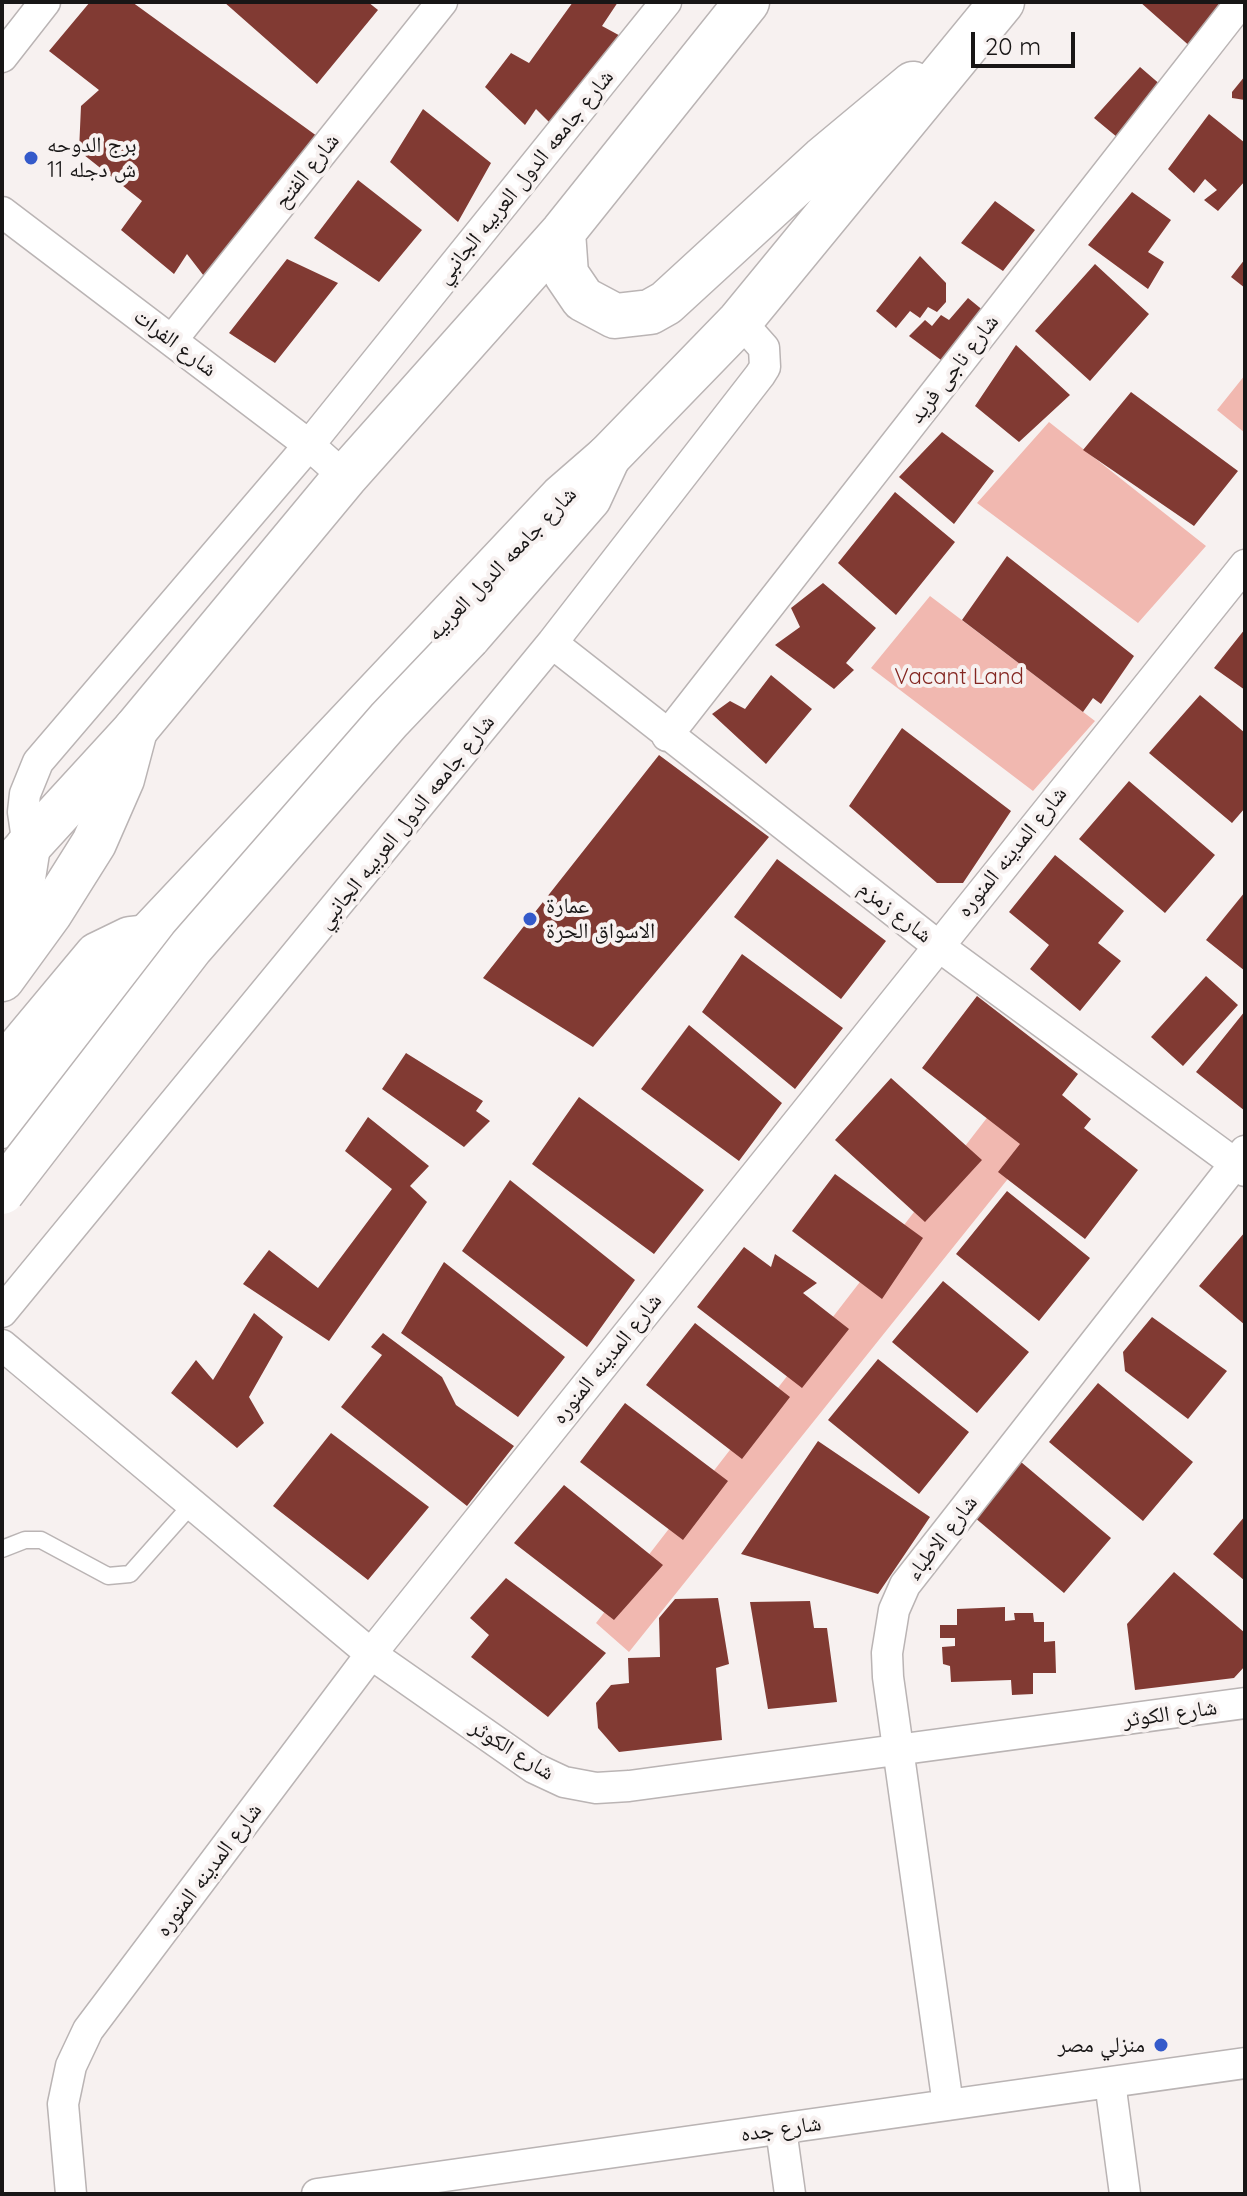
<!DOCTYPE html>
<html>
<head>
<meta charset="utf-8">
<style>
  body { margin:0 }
  #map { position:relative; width:1247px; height:2196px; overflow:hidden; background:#f7f1f0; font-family:Quicksand,sans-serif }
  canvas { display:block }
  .frame { position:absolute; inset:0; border:4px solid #181616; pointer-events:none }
  .scale { position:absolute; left:971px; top:32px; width:104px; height:36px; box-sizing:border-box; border:4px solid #181616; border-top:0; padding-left:10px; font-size:24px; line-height:28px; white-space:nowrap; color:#181616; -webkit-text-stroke:6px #f7f1f0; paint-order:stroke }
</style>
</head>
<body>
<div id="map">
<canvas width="1247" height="2196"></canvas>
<div class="frame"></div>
<div class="scale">20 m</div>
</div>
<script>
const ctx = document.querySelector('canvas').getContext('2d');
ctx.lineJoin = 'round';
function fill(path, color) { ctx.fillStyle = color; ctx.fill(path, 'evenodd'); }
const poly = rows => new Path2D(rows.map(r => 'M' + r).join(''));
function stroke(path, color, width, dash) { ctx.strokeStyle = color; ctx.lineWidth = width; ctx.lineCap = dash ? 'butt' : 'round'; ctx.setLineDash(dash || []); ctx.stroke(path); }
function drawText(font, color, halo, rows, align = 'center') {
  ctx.font = font + ' Quicksand,"Noto Naskh Arabic",sans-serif'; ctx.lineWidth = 8; ctx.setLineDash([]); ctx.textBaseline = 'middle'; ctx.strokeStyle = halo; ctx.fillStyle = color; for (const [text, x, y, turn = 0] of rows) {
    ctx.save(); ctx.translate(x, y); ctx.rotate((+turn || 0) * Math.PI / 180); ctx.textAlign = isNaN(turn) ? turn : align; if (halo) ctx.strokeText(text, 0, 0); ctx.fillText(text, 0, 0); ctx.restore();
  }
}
const green = poly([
  [1245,375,1245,433,1217,410],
  [1049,422,1206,546,1138,623,977,503],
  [930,596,1095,721,1033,791,871,668],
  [993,1110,1035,1145,629,1652,596,1623]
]);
const building = poly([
  [90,2,132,2,321,139,207,280,187,254,174,274,121,230,142,201,79,151,81,106,99,90,49,51],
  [224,2,368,2,378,10,317,84],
  [573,2,618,2,602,26,626,39,556,129,536,109,525,125,485,87,511,53,529,63],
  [1140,2,1234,2,1193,49],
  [1140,67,1162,86,1123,142,1094,118],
  [1245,76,1245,100,1232,98,1232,92],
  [423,109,491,163,458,222,390,162],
  [1209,114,1245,143,1245,181,1218,211,1204,200,1217,190,1205,179,1194,193,1168,169],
  [358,180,422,230,379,282,314,238],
  [1132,192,1171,220,1148,252,1164,262,1148,289,1088,245],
  [995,201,1035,230,1003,271,961,243],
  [920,256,946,283,946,302,937,312,928,307,920,318,910,311,896,328,876,311],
  [287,259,338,283,275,363,229,333],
  [1245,259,1245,288,1231,277],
  [1095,264,1149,314,1090,381,1035,331],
  [968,298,990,316,949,366,909,336,925,320,932,326,941,315,949,320],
  [1016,345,1070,395,1019,442,975,406],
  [1131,392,1238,471,1194,526,1083,450],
  [942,432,994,471,954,524,899,477],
  [895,492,955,542,896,615,838,563],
  [1007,556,1134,656,1101,704,1093,698,1083,712,962,620],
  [823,583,876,628,846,663,854,670,834,689,775,645,800,627,791,608],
  [1245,629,1245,690,1214,668],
  [771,675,812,709,766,764,712,714,730,701,745,709],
  [1200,695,1245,733,1245,808,1232,823,1149,753],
  [902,728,1011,811,963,883,937,883,849,806],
  [659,755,769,837,593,1047,483,978],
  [1129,781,1215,855,1165,913,1079,839],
  [1055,855,1124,911,1098,943,1121,961,1080,1011,1030,969,1049,945,1009,912],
  [777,859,886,941,841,999,734,917],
  [1245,892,1245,971,1206,940],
  [742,954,843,1028,795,1089,702,1012],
  [1206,976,1238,1005,1183,1066,1151,1037],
  [977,996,1078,1074,1062,1095,1091,1119,1084,1128,1138,1170,1085,1239,998,1172,1020,1144,922,1068],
  [1245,1011,1245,1111,1196,1072],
  [689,1025,782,1103,739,1161,641,1089],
  [406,1053,483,1101,476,1111,490,1121,464,1147,382,1089],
  [891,1078,982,1160,925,1222,835,1140],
  [579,1097,704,1190,654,1254,532,1164],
  [368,1117,429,1166,410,1186,427,1202,329,1341,243,1284,269,1250,318,1288,392,1189,345,1151],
  [835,1174,923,1238,882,1299,792,1231],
  [510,1180,635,1280,587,1347,462,1251],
  [1007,1191,1090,1258,1039,1321,956,1254],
  [1245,1232,1245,1325,1199,1286],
  [744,1247,771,1267,775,1254,817,1283,803,1293,849,1329,802,1388,697,1307],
  [444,1262,565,1357,518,1417,401,1333],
  [943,1281,1029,1352,977,1413,892,1342],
  [254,1313,283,1337,249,1397,264,1423,237,1448,171,1393,196,1360,213,1380],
  [1152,1317,1227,1371,1188,1419,1125,1371,1123,1352],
  [695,1323,790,1397,742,1459,646,1385],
  [383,1333,442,1377,456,1405,514,1446,467,1506,341,1407,382,1355,371,1347],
  [878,1359,969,1432,919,1494,828,1420],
  [1098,1383,1193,1462,1143,1521,1049,1442],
  [625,1403,728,1481,683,1540,580,1462],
  [331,1433,429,1507,368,1580,273,1506],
  [818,1441,930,1517,878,1594,741,1554],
  [1021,1462,1111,1538,1064,1593,974,1517],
  [564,1485,663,1565,614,1620,514,1543],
  [1245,1516,1245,1581,1213,1554],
  [1174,1572,1245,1633,1245,1666,1234,1678,1135,1690,1127,1624],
  [506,1578,606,1653,548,1717,471,1657,489,1635,470,1618],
  [718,1598,729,1664,716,1668,722,1740,619,1752,598,1728,596,1703,611,1685,629,1683,628,1658,660,1657,659,1618,675,1599],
  [810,1601,814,1628,827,1628,837,1702,768,1709,750,1602],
  [1005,1607,1005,1621,1015,1620,1014,1613,1033,1613,1034,1622,1044,1622,1044,1642,1055,1641,1056,1673,1033,1673,1033,1694,1012,1695,1011,1680,951,1682,950,1666,943,1664,942,1647,955,1646,955,1638,940,1638,940,1625,957,1625,957,1609]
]);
const service = poly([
  [2,1549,25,1540,41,1540,108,1576,130,1574,193,1503]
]);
const minor = poly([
  [2,57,45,2],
  [2,212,309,445,345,477],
  [172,340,442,2],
  [552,643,937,945,1245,1171],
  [667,736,1241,2],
  [28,846,23,812,25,794,38,762,309,445,666,2],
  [2,1312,552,643,760,375,765,367,764,348,740,321],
  [2,1345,371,1654,534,1768,564,1782,596,1788,629,1786,1245,1703],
  [1110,2082,1125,2194],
  [948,2105,888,1677,887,1653,894,1610,905,1585,1245,1151],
  [781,2129,790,2194],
  [71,2194,63,2104,71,2066,88,2030,371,1654,1245,565],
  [317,2194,1245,2063]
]);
const secondary = poly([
  [2,979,50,913,94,843,122,779,135,730],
  [2,1069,97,955,130,939,147,937]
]);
const primary = poly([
  [563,232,566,274,583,299,615,316,650,312,666,303,823,159,913,84],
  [4,873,135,730,345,477,563,232,747,2],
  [2,1126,147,937,562,497,608,457,740,321,1002,2]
]);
const motorway = poly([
  [468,637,589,498,608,457],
  [2,919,23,878,28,846]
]);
const motorwayBridge = poly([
  [2,1192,191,947,389,720,468,637]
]);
const markers = [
  [31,158,8,"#345aca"],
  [530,919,8,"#345aca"],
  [1161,2045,8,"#345aca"]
];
const poiNames = [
  ["برج الدوحه",47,145],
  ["11 ش دجله",47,170],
  ["عمارة",546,906],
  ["الاسواق الحرة",546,931],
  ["منزلي مصر",1145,2045,"right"]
];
const streetNames = [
  ["شارع الفتح",307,171,-51],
  ["شارع جامعه الدول العربيه الجانبي",525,177,-51],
  ["شارع الفرات",175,343,37],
  ["شارع ناجى فريد",954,369,-52],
  ["شارع جامعه الدول العربيه",502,564,-46],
  ["شارع جامعه الدول العربيه الجانبي",406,822,-51],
  ["شارع المدينه المنوره",1012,852,-51],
  ["شارع زمزم",895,912,38],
  ["شارع المدينه المنوره",607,1359,-51],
  ["شارع الاطباء",942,1538,-52],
  ["شارع الكوثر",1170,1714,-8],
  ["شارع الكوثر",512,1750,32],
  ["شارع المدينه المنوره",209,1870,-53],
  ["شارع جده",781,2129,-8]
];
const parkNames = [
  ["Vacant Land",959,677]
];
fill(green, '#f1b8b0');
fill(building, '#813a33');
stroke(service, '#bab4b4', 19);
stroke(minor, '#bab4b4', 33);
stroke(secondary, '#bab4b4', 47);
stroke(primary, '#bab4b4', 47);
stroke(motorway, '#bab4b4', 47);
stroke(service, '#fff', 16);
stroke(minor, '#fff', 30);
stroke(secondary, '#fff', 44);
stroke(primary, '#fff', 44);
stroke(motorway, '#fff', 44);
stroke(motorwayBridge, '#bab4b4', 47, []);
stroke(motorwayBridge, '#fff', 44);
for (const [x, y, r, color] of markers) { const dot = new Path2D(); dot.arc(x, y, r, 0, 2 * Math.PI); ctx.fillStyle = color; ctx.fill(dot); stroke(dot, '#f7f1f0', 3); }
drawText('22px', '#181616', '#f7f1f0', poiNames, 'left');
drawText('22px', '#181616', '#f7f1f0', streetNames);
drawText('22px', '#842621', '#f7f1f0', parkNames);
</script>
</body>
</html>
